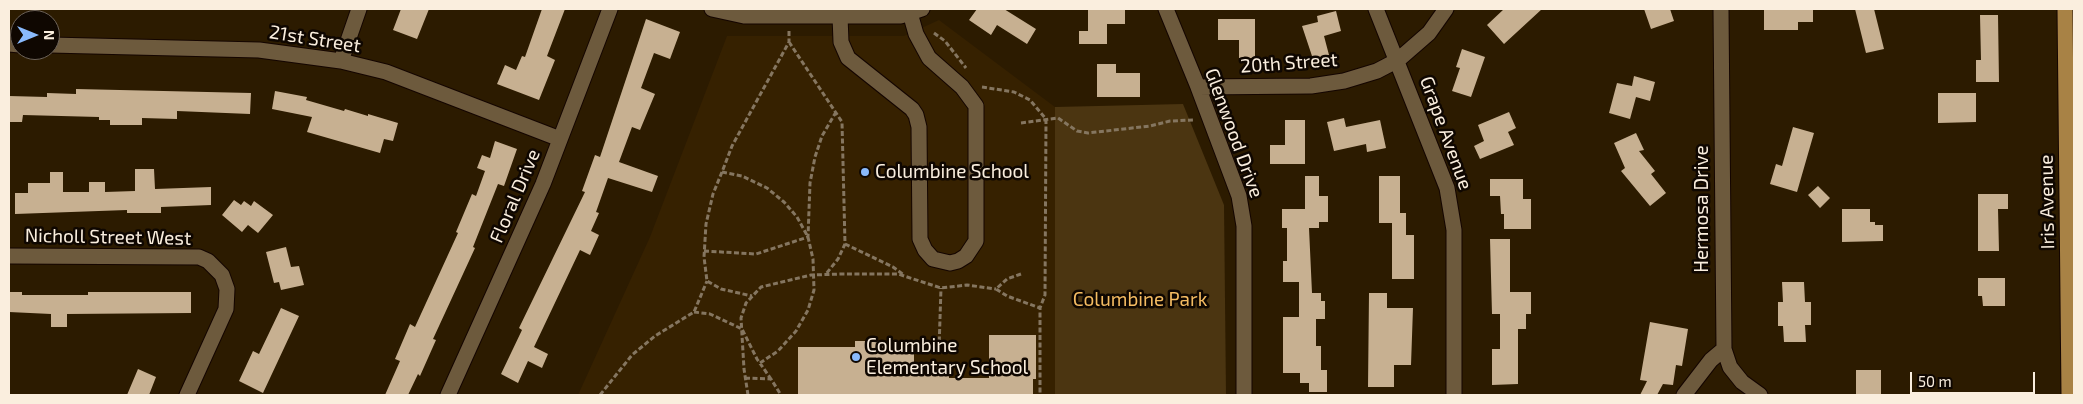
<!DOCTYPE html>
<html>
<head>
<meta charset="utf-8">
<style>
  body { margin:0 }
  #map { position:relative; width:2083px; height:404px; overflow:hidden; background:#2c1b00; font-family:"Exo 2",sans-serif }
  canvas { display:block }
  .frame { position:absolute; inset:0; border:10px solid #faeede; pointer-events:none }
  .north { position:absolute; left:10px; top:10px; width:50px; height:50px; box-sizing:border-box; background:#0f0701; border:1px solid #6d6359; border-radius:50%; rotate:90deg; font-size:14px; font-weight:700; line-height:20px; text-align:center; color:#faeede }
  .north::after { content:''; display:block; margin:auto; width:18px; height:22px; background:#8abafc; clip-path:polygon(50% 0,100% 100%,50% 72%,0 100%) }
  .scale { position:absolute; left:1910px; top:372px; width:125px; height:22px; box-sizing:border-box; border:2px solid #faeede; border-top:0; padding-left:6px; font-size:15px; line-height:18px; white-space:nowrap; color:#faeede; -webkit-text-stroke:4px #0f0701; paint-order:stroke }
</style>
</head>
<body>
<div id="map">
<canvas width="2083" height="404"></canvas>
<div class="frame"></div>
<div class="north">N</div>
<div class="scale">50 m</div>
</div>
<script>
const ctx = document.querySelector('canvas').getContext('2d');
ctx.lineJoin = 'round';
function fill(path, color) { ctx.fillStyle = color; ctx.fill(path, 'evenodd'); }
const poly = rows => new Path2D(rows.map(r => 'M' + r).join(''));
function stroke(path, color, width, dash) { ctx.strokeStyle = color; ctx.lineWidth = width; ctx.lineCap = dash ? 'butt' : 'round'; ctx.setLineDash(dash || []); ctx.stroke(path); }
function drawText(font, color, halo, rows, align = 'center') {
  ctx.font = font + ' "Exo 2",sans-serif'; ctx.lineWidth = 5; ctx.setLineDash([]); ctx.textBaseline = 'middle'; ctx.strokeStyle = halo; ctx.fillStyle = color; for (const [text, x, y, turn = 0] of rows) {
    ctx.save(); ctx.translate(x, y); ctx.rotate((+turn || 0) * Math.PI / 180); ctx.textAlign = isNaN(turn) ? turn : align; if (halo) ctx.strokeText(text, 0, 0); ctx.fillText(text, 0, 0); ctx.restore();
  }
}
const built = poly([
  [939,20,1055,107,1055,395,578,395,650,237,727,36,904,36]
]);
const green = poly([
  [1183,104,1224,205,1226,395,1055,395,1055,107]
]);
const building = poly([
  [401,9,429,9,417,39,393,30],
  [542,9,565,9,547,56,555,60,539,100,497,84,505,65,516,70,522,56,525,57],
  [977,9,1004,9,1036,29,1027,44,997,25,991,35,969,20],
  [1088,9,1125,9,1125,24,1107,24,1107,44,1079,44,1079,31,1088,31],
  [1504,9,1542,9,1504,44,1487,25],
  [1644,9,1670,9,1674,21,1651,29],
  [1764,9,1813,9,1813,22,1798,22,1798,30,1764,30],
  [1855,9,1874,9,1884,49,1866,53],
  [1336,11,1341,31,1324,36,1329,55,1313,59,1302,26,1318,22,1317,16],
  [1980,15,1998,15,1999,82,1976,82,1976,60,1981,60],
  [646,19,680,32,670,59,654,53,641,88,655,94,640,130,632,127,619,162,658,176,652,192,608,178,596,212,599,213,591,231,599,235,590,255,580,250,534,347,548,354,542,368,528,361,518,383,501,374,522,330,519,328,585,192,582,191,595,155,600,157],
  [1218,19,1255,19,1255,58,1239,58,1239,40,1218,40],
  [1462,49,1485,57,1471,97,1452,91,1460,68,1456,67],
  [1097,64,1116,64,1116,73,1140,73,1140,97,1097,97],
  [1634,76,1655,82,1650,101,1636,97,1630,119,1609,113,1617,83,1632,86],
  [76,89,251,93,250,114,177,111,177,119,142,118,142,125,110,125,110,120,99,120,99,117,23,115,22,122,9,122,9,96,47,97,47,93,76,94],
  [275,91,307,97,306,100,344,111,345,109,368,116,368,114,398,123,393,141,384,139,380,153,307,132,312,117,272,109],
  [1938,93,1976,93,1976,122,1938,123],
  [1509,112,1516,128,1508,132,1514,145,1480,159,1474,146,1484,141,1478,125],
  [1344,118,1346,127,1380,120,1386,148,1367,152,1366,144,1334,151,1327,122],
  [1285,120,1305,120,1305,164,1270,164,1270,145,1285,145],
  [1793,127,1814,133,1797,192,1770,184,1776,164,1782,166],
  [1636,133,1644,150,1639,151,1655,171,1651,174,1666,193,1650,206,1621,171,1625,168,1614,143],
  [495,141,517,149,504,186,498,184,473,247,475,248,433,339,436,340,420,376,418,374,408,395,385,395,400,361,395,359,410,324,415,327,458,233,456,232,472,194,476,196,485,171,477,168,482,155,490,158],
  [135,169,154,169,155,189,211,187,211,205,161,207,161,213,127,213,127,210,15,214,15,193,28,193,28,183,50,183,50,172,63,172,63,192,89,192,89,182,105,182,105,192,135,191],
  [1305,176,1319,176,1319,196,1328,196,1328,222,1319,222,1319,228,1309,228,1312,293,1321,293,1321,301,1325,301,1325,319,1316,319,1316,346,1321,346,1321,370,1327,370,1327,392,1309,392,1309,383,1300,383,1300,373,1283,373,1283,317,1299,317,1299,282,1283,282,1283,261,1287,261,1287,228,1282,228,1282,209,1305,209],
  [1379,176,1400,176,1400,213,1406,213,1406,235,1414,235,1414,279,1392,279,1392,223,1379,223],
  [1490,179,1523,179,1523,199,1531,199,1531,229,1504,229,1504,214,1501,214,1500,196,1490,196],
  [1818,186,1830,198,1820,208,1808,195],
  [1978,194,2008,194,2008,209,1998,209,1999,251,1978,251],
  [234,200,241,205,244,201,251,206,254,201,273,215,258,233,248,225,242,232,222,215],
  [1842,209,1870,209,1870,222,1875,222,1875,225,1883,225,1883,241,1842,242],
  [1490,239,1510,239,1510,292,1531,292,1531,314,1526,314,1526,329,1518,329,1518,384,1492,385,1492,349,1500,349,1500,314,1492,314],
  [286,247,291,267,299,266,304,285,281,290,279,282,274,283,266,252],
  [1978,278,2005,278,2005,306,1983,306,1982,296,1978,296],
  [1782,282,1804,282,1805,302,1811,302,1811,325,1805,325,1806,342,1784,342,1783,326,1778,326,1778,302,1783,302],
  [9,292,22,292,22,295,88,295,88,292,191,292,191,313,67,314,67,327,51,327,51,314,9,312],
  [1369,293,1387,293,1387,308,1413,308,1411,365,1394,365,1394,387,1368,387],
  [281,308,299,316,263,393,239,381,253,351,259,354],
  [1650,322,1688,329,1682,366,1676,365,1673,385,1663,384,1657,395,1640,395,1647,381,1640,380],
  [989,335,1036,335,1036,379,1033,379,1033,395,798,395,798,347,855,347,855,341,914,341,914,366,949,366,949,378,989,378],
  [138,369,156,377,149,395,127,395],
  [1856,370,1881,370,1881,395,1856,395]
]);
const path = poly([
  [934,33,945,41,966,68],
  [789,42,842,122,845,244,838,259,826,274],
  [982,87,1014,92,1030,100,1046,119,1045,295,1040,308],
  [1021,123,1058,118,1077,131,1088,133,1150,126,1170,121,1194,120],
  [722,172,713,194,706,224,704,257,707,281,721,289,752,296],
  [845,244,893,267,904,275],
  [704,251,756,254,808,237,810,183,815,157,822,136,836,112],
  [1021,274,1007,279,996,289,1007,296,1040,308,1040,395],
  [694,312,710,314,742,329,757,359,771,379],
  [939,349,941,288],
  [760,363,778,351,796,331,808,310,814,290,813,259,808,237,797,217,784,202,767,188,742,176,722,172,732,146,789,42,789,29],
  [745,378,771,379,781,395],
  [600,395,632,355,655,336,694,312,707,281],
  [748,395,744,369,741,318,746,303,761,287,811,275,841,274,898,274,941,288,967,285,996,289]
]);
const minor = poly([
  [712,9,744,16,901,16,922,9],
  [1166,9,1198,87,1239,196,1244,226,1244,395],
  [1376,9,1447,188,1454,230,1454,395],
  [1721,9,1724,349,1730,367,1742,382,1760,395],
  [840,16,841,42,848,58,912,109,916,115,919,127,920,239,925,250,933,259,950,263,958,261,966,256,976,241,976,106,962,87,929,58,916,34,910,13],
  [9,44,20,45],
  [50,45,259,50,341,61,386,72,560,139],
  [341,61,359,9],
  [1198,87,1311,86,1344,81,1377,71,1398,60,1429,33,1446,9],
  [9,256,199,257,208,261,222,275,227,289,226,309,187,395],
  [448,395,543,184,610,9],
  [1684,395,1711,360,1724,349]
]);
const major = poly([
  [2065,9,2069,395]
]);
const markers = [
  [865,172,5,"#8abafc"],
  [856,357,5,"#8abafc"]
];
const streetNames = [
  ["21st Street",315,39,9],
  ["20th Street",1289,63,-4],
  ["Glenwood Drive",1234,133,70],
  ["Grape Avenue",1446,133,70],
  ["Floral Drive",515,196,-67],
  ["Iris Avenue",2047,202,-91],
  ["Hermosa Drive",1702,209,-90],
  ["Nicholl Street West",108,237,1]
];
const poiNames = [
  ["Columbine School",875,172],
  ["Columbine",866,346],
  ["Elementary School",866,368]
];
const parkNames = [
  ["Columbine Park",1140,300]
];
fill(built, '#362100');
fill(green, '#4b3511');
fill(building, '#c7b091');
stroke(minor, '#140500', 17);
stroke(major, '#140500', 17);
stroke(path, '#857660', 3, [5, 2.5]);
stroke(minor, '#6d5a3d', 15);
stroke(major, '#a88245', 15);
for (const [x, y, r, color] of markers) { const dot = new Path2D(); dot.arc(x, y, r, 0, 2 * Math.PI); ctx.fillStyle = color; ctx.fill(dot); stroke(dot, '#0f0701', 2); }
drawText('19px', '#faeede', '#0f0701', streetNames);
drawText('19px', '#faeede', '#0f0701', poiNames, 'left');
drawText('19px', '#f5bc62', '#0f0701', parkNames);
</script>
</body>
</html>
